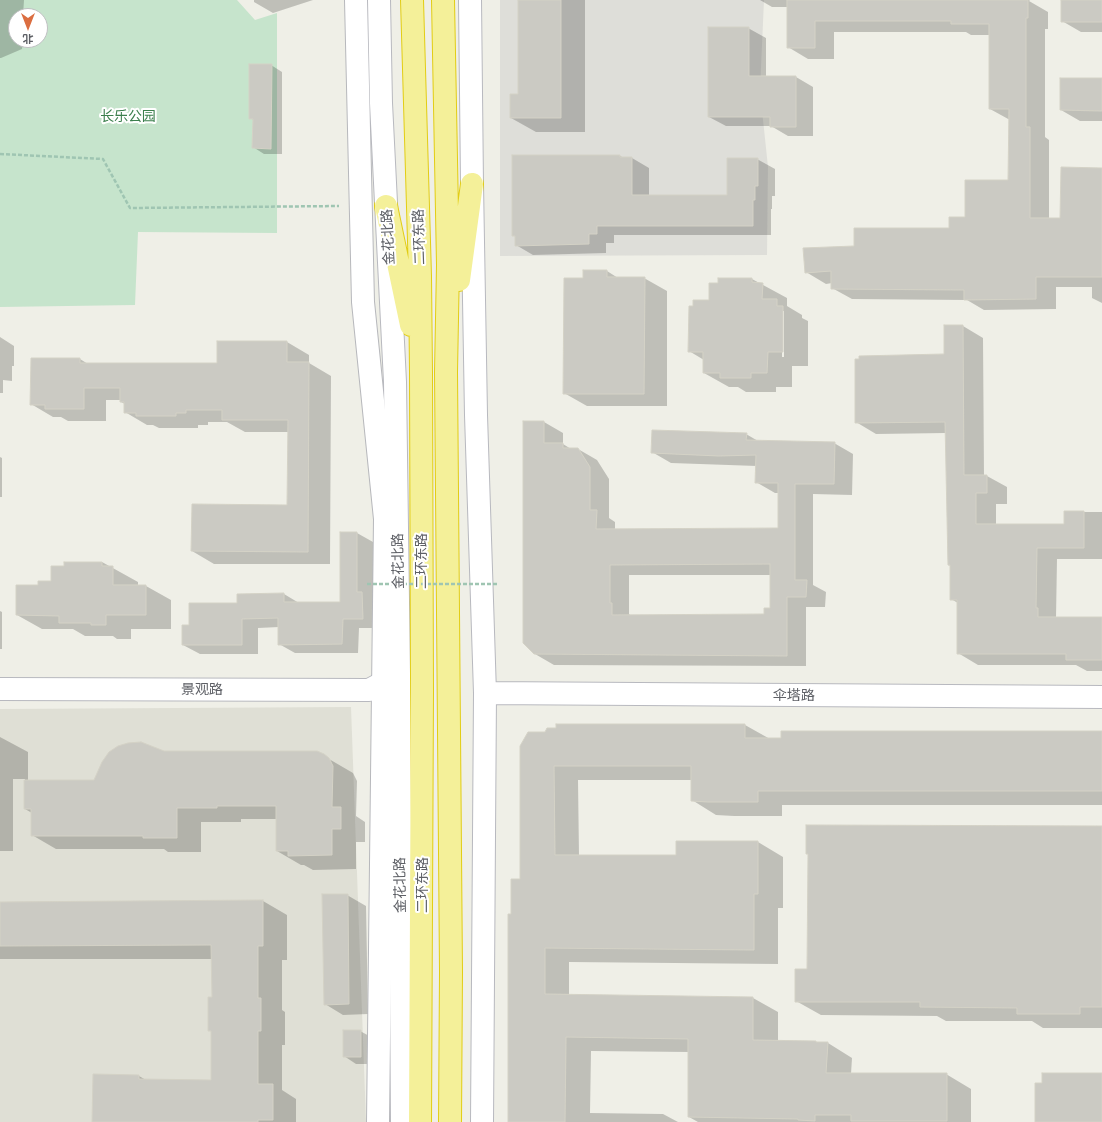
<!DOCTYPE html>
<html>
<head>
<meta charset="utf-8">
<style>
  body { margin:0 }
  #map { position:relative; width:1102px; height:1122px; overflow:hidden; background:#efefe7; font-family:Commissioner,"Noto Sans SC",sans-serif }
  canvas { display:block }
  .north { position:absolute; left:8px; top:8px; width:40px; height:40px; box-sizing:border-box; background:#fff; border:1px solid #bfbfc2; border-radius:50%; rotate:180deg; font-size:11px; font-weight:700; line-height:16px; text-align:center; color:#5e6066 }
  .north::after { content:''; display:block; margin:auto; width:14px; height:18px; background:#db6e41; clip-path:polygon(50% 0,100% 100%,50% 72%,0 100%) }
</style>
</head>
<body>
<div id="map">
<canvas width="1102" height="1122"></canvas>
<div class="north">北</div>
</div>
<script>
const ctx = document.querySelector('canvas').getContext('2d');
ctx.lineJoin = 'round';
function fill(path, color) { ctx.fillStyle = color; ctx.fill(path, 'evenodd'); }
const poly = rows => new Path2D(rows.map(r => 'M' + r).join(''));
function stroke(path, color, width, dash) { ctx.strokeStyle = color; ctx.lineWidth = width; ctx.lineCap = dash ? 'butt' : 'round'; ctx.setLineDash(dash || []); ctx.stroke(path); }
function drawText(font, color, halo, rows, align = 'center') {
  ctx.font = font + ' Commissioner,"Noto Sans SC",sans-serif'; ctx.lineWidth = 4; ctx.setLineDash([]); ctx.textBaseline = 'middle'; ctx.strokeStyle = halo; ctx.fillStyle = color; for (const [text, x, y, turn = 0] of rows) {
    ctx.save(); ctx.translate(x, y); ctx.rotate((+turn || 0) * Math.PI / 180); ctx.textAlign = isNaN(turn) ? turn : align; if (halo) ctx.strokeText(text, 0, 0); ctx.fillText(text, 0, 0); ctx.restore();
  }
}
const industrial = poly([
  [500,0,764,0,760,91,768,167,767,255,500,256]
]);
const education = poly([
  [351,707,366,1122,0,1122,0,709]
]);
const green = poly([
  [0,0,237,0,255,20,277,13,277,233,138,232,135,305,0,307],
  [16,16,40,16,40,40,16,40]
]);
const shadow = poly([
  [0,0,24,0,23,16,16,16,16,40,23,40,22,49,1,58,0,58],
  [254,0,313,0,273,13,254,2],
  [519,0,585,0,585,132,536,132,511,118,519,95],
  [760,0,1030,0,1029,1,1048,12,1048,29,1045,29,1045,137,1049,140,1049,219,1061,219,1062,168,1102,168,1102,303,1092,298,1092,287,1056,287,1056,309,984,310,967,300,852,299,832,288,832,283,826,284,806,272,855,247,950,229,966,218,1009,181,1010,120,990,109,990,35,971,35,966,32,834,32,834,59,808,59,788,47,788,7,772,7],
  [1062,0,1102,0,1102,32,1081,32,1062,21],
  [748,28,766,38,766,77,796,77,813,87,813,136,788,136,771,126,726,126,709,117],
  [271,65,282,72,282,154,264,154,253,147,254,120,250,118],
  [1102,79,1102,121,1080,121,1061,110],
  [620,156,624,158,632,158,649,168,649,196,728,196,757,159,775,169,775,196,772,196,772,209,771,209,771,235,614,235,614,243,606,243,606,253,533,255,516,245,516,237,513,235],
  [607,271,618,278,644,278,667,291,667,406,587,406,564,393,584,279],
  [752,279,787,298,787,306,802,315,802,318,808,321,808,366,792,366,792,387,776,387,776,392,746,392,738,387,729,387,704,373,704,360,689,351,694,307,710,301,719,284],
  [782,311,784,311,784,357,782,357],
  [963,326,983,338,984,476,987,476,1007,487,1007,504,996,504,996,525,1065,525,1065,512,1102,512,1102,559,1057,559,1056,618,1102,618,1102,671,1087,671,1076,665,978,665,958,653,958,603,951,599,951,566,948,565,946,433,876,434,856,422,945,355],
  [0,337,14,346,14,366,12,366,12,381,3,380,3,393,0,393],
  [287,342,309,355,309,363,331,376,330,564,214,564,192,551,288,506,288,432,245,432,227,422,208,422,208,425,198,425,198,428,159,428,153,425,147,425,125,412,125,404,121,402,121,400,106,400,106,421,68,421,61,417,53,417,31,404,80,359,88,364,218,364],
  [544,422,563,433,563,444,571,449,578,449,597,460,609,479,609,518,615,522,615,530,779,529,779,493,775,493,756,482,757,466,671,463,652,452,746,434,758,441,834,443,853,454,852,495,813,494,813,585,826,592,825,607,806,607,806,666,554,665,535,654],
  [629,575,771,575,771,609,765,615,631,616,629,614],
  [0,457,2,458,2,497,0,497],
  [357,533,373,542,373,599,378,602,379,628,359,628,358,653,295,653,279,644,279,627,258,628,258,654,200,654,183,645,190,626,238,604,284,594,299,603,341,603],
  [102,562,138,582,138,586,146,586,171,600,171,629,131,629,131,639,117,639,113,636,85,636,73,629,42,629,17,615,39,586],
  [0,611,2,612,2,649,0,649],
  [557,725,745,725,770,739,1102,732,1102,805,782,805,782,816,734,816,716,815,692,800,692,780,578,780,579,856,677,856,677,842,758,842,783,857,783,908,778,908,778,964,569,962,569,995,753,998,778,1012,778,1041,816,1042,818,1043,828,1043,852,1058,851,1074,946,1074,971,1089,971,1122,698,1122,689,1117,689,1052,591,1051,590,1113,663,1114,678,1122,509,1122,512,915,521,880,546,733,557,729],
  [0,737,28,752,28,781,95,781,164,752,317,752,353,773,357,781,356,816,365,822,365,842,356,842,356,869,313,870,304,865,301,865,277,851,277,819,241,819,241,822,201,822,201,852,168,852,164,849,56,849,32,835,32,813,25,809,25,779,13,779,13,851,0,851],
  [1102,827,1102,1028,1043,1028,1032,1021,946,1021,937,1016,821,1015,796,1001,808,970],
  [347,895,366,906,368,1014,343,1015,325,1004],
  [263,901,287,915,287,960,282,960,282,1010,285,1012,285,1045,282,1045,282,1090,296,1099,296,1122,93,1122,139,1076,146,1080,212,1081,212,1032,209,1030,213,998,212,959,0,959,0,902],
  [360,1031,373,1038,373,1064,356,1064,344,1056]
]);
const building = poly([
  [518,0,561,0,561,118,510,118,510,94,518,94,518,0],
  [787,0,1028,0,1028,18,1026,18,1026,127,1030,127,1030,218,1060,218,1061,167,1102,168,1102,277,1036,277,1036,299,964,300,964,290,831,289,831,271,805,273,803,248,854,246,854,228,949,228,949,217,965,217,965,180,1008,180,1009,109,989,109,989,24,951,24,951,21,815,21,815,48,787,48,787,0],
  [1061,0,1102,0,1102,22,1061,22,1061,0],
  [708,27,749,27,749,76,796,76,796,127,770,127,770,117,708,117,708,27],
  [249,64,272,64,271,149,252,148,253,119,249,119,249,64],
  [1060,78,1102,78,1102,111,1060,110,1060,78],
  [512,155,620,155,620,157,632,157,632,195,727,195,727,158,758,158,758,186,755,186,755,200,753,200,753,226,597,226,597,234,589,234,589,244,515,246,515,236,512,236,512,155],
  [583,270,607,270,607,277,645,277,644,394,563,394,564,278,583,278,583,270],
  [718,278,752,278,752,282,763,283,762,299,777,299,777,306,783,306,783,352,768,352,767,373,751,373,751,378,720,378,720,373,703,373,703,352,688,352,689,306,693,306,693,300,709,300,709,283,718,283,718,278],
  [944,325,963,325,964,475,987,475,987,493,976,493,976,524,1064,524,1064,511,1084,511,1084,548,1037,548,1036,608,1038,608,1038,617,1102,617,1102,660,1066,660,1066,654,957,654,957,600,950,600,950,565,948,565,945,422,855,423,855,359,859,359,859,356,944,354,944,325],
  [217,341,287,341,287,362,309,362,308,552,191,551,192,504,287,505,288,420,222,420,222,410,186,410,186,413,176,413,176,416,136,416,136,413,124,413,124,402,120,402,120,388,84,388,84,409,45,409,45,405,30,405,31,358,80,358,80,363,217,363,217,341],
  [523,421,544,421,544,443,563,443,563,448,578,448,590,467,590,510,597,510,596,529,778,528,778,483,755,483,756,455,719,456,651,453,652,430,747,433,746,440,835,442,834,484,795,484,795,580,807,580,806,597,787,597,787,656,534,654,523,643,523,421],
  [770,564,770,608,764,608,764,614,612,615,612,603,610,603,610,565,770,564],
  [340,532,357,532,357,592,362,592,363,619,343,619,342,644,278,645,278,618,242,619,242,645,182,645,182,625,189,625,189,603,237,603,237,594,284,593,284,602,340,602,340,532],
  [64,562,102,562,102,566,113,566,113,585,146,585,146,615,106,615,106,625,91,625,91,623,59,623,59,616,16,615,16,585,38,585,38,581,51,581,51,566,64,566,64,562],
  [556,724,745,724,745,738,781,738,781,731,1102,731,1102,791,758,791,758,802,708,802,691,801,691,766,554,766,555,855,676,855,676,841,758,841,758,894,754,894,754,950,545,948,545,994,753,997,753,1040,816,1041,816,1042,828,1042,826,1073,947,1073,947,1121,851,1121,851,1115,815,1115,815,1121,798,1120,798,1119,688,1117,688,1039,566,1037,565,1122,508,1122,508,914,511,914,511,879,520,879,520,746,528,732,545,732,547,728,556,728,556,724],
  [141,742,164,751,317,751,324,754,329,758,333,766,332,807,341,807,341,829,332,829,332,855,288,856,288,851,276,851,276,806,217,806,217,808,177,808,177,838,143,838,143,836,31,836,31,809,24,809,24,780,94,780,102,762,109,752,118,746,128,743,141,742],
  [806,825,1102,826,1102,1007,1080,1007,1080,1014,1017,1014,1017,1008,920,1007,920,1002,795,1002,795,969,807,969,808,854,806,854,806,825],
  [322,894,348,894,349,1004,324,1005,322,894],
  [263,900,263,946,258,946,258,998,261,998,261,1031,258,1031,258,1084,273,1084,273,1120,258,1120,258,1122,92,1122,93,1074,139,1075,139,1079,211,1080,211,1031,208,1031,208,997,212,997,211,945,0,946,0,902,263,900],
  [343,1030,361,1030,361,1057,343,1057,343,1030],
  [1042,1073,1102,1073,1102,1122,1035,1122,1035,1083,1042,1083,1042,1073]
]);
const path = poly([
  [0,154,103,159,130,208,339,206]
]);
const street = poly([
  [356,0,363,302,385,519,378,1122]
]);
const secondary = poly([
  [379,0,381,103,395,382,399,674,402,1122],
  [470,0,472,184,476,415,485,693,482,1122],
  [0,689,369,690,399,674],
  [485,693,1102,697]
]);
const highway = poly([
  [412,0,420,276,421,372,422,692,420,1122],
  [443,0,448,265,446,372,451,972,450,1122],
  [386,206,411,325],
  [459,280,472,184]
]);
const pathBridge = poly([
  [367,584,497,584]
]);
const parkNames = [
  ["长乐公园",128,116]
];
const streetNames = [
  ["金花北路",388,237,-93],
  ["二环东路",419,237,-92],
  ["金花北路",398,561,-91],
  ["二环东路",421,561,-90],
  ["景观路",202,689],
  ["伞塔路",794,695],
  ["金花北路",400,885,-91],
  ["二环东路",422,885,-90]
];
fill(industrial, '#deded9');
fill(education, '#dfdfd5');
fill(green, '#c6e4cc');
fill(shadow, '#0003');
fill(building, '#cbcac3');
stroke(building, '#d4d2c6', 1);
stroke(street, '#b7b8bc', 24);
stroke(secondary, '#b8b9bf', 24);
stroke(highway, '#e2cd14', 24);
stroke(path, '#9fc5b2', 2.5, [4, 2]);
stroke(street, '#fff', 22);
stroke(secondary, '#fff', 22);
stroke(highway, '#f4f099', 22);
stroke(pathBridge, '#9fc5b2', 2.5, [4, 2]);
drawText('14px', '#3c7f4d', '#fff', parkNames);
drawText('14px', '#5e6066', '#fff', streetNames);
</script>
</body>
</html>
